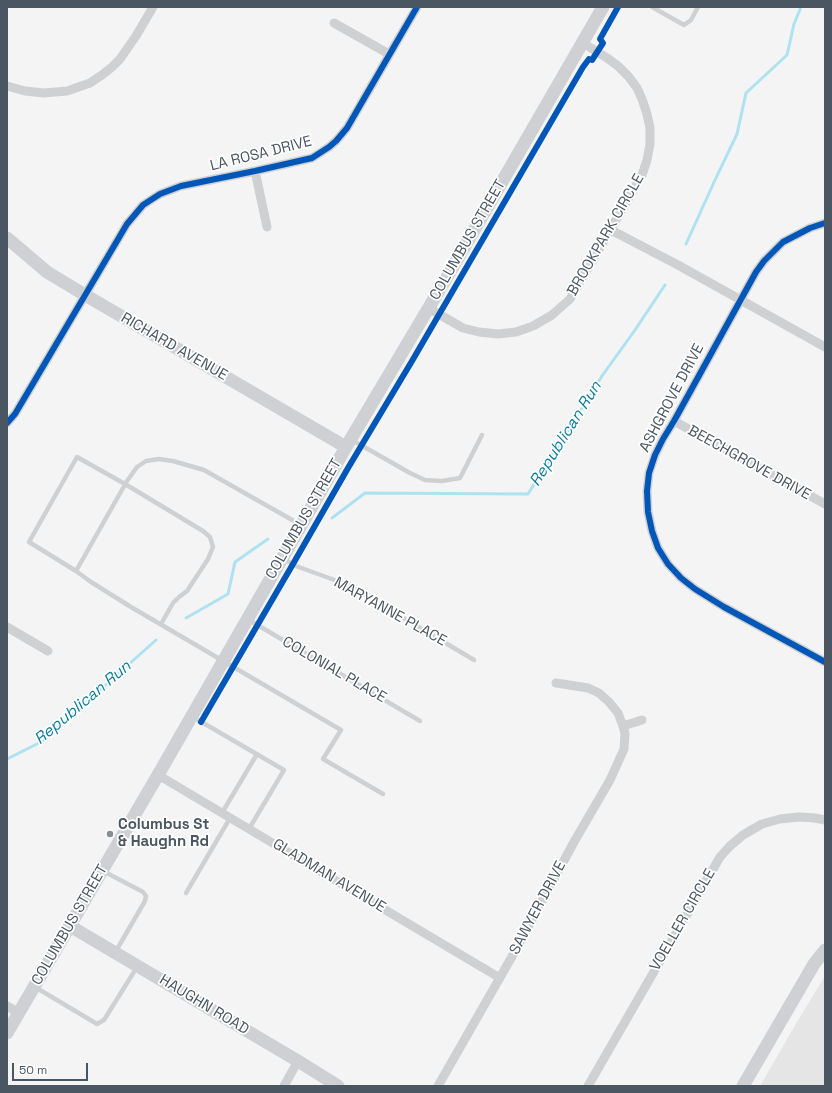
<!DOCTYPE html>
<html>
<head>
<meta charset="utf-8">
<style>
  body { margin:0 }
  #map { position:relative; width:832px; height:1093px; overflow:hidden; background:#f4f4f4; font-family:"Space Grotesk",sans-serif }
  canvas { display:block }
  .frame { position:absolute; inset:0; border:8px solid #4a5661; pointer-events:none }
  .scale { position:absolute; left:12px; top:1063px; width:76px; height:18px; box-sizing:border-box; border:2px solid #4a5661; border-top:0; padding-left:5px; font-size:12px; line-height:14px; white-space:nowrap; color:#4a5661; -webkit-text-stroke:3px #fff; paint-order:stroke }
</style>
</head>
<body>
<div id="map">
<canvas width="832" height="1093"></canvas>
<div class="frame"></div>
<div class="scale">50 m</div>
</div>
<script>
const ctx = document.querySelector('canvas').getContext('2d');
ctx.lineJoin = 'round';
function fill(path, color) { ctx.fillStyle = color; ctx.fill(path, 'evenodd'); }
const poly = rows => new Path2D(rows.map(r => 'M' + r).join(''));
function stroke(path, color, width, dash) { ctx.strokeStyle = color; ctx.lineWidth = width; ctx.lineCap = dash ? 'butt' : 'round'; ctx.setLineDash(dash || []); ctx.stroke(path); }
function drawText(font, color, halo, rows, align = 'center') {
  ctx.font = font + ' "Space Grotesk",sans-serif'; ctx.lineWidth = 3.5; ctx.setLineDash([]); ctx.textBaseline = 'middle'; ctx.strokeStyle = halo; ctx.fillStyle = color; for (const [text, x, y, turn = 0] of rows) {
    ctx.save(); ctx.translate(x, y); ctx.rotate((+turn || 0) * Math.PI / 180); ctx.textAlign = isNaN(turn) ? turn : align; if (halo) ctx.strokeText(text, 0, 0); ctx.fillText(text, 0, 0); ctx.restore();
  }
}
const education = poly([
  [825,976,825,1086,760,1086,797,1022]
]);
const stream = poly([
  [686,244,715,180,737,134,746,93,787,55,794,24,801,7],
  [332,518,365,493,528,494,602,376,635,330,665,285],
  [186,618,228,594,235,562,268,539],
  [7,759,43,741,156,640]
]);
const lane = poly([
  [652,7,684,25,691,20,698,7],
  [352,440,410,473,425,480,442,481,460,478,482,435],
  [301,525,204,470,173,461,159,459,146,461,137,467,127,481,76,571,91,582,131,607,341,730,323,759,383,794],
  [284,559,296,566,348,585,474,660],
  [76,571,29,542,77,457,125,484,203,531,210,537,213,547,208,559,187,591,179,597,173,603,161,624],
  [249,620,420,721],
  [193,717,284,770,249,829],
  [222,813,257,754],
  [103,871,143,892,146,896,145,901,116,951],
  [186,893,230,818],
  [35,987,97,1024,104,1020,137,967]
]);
const street = poly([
  [334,23,389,54],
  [7,86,25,91,44,93,67,91,90,83,102,75,112,67,120,59,136,36,153,7],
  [255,171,267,227],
  [825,223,810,228,783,242,764,261,756,272,674,421,663,439,655,455,649,473,647,491,648,512,652,531,658,548,668,564,681,578,695,589,724,607,825,662],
  [611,230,678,265,825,347],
  [428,308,463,328,479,332,498,334,516,332,533,326,552,315,570,299,594,258,642,175,647,160,650,144,650,128,647,114,642,99,637,88,629,77,618,66,607,58,583,43],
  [674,421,825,504],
  [7,423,15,414,127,224,143,205,160,194,181,186,255,171,312,158,329,147,336,141,347,128,417,7],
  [7,627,48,651],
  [623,726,642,720],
  [158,775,500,978],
  [7,1006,19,1013],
  [284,1086,298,1061],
  [438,1086,514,953,574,842,610,780,624,749,625,734,623,726,618,713,609,702,599,693,588,688,556,683],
  [588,1086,720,857,730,846,743,835,762,824,780,819,799,817,815,818,825,820]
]);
const secondary = poly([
  [7,238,47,272,85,295,346,447],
  [70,926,298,1061,338,1086],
  [7,1033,158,775,346,447,447,277,603,7],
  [743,1086,814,964,825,950]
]);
const cycleway = poly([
  [825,223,810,228,783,242,764,261,756,272,674,421,663,439,655,455,649,473,647,491,648,512,652,531,658,548,668,564,681,578,695,589,724,607,825,662],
  [7,423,15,414,127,224,143,205,160,194,181,186,255,171,312,158,329,147,336,141,347,128,417,7],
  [201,722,293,564,348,468,412,361,583,67,589,59,592,60,603,43,600,39,618,7]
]);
const markers = [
  [110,834,4,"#868d94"]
];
const streetNames = [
  ["LA ROSA DRIVE",261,154,-14],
  ["BROOKPARK CIRCLE",606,235,-60],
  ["COLUMBUS STREET",468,240,-60],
  ["RICHARD AVENUE",174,347,30],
  ["ASHGROVE DRIVE",672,398,-62],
  ["BEECHGROVE DRIVE",749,463,29],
  ["COLUMBUS STREET",304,519,-60],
  ["MARYANNE PLACE",390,612,29],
  ["COLONIAL PLACE",334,670,30],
  ["GLADMAN AVENUE",329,876,31],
  ["SAWYER DRIVE",538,908,-62],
  ["VOELLER CIRCLE",683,920,-60],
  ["COLUMBUS STREET",70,925,-60],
  ["HAUGHN ROAD",204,1005,31]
];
const poiNames = [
  ["Columbus St",118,825],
  ["& Haughn Rd",118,842]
];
const waterNames = [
  ["Republican Run",566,434,-58],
  ["Republican Run",83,703,-40]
];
fill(education, '#e6e5e6');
stroke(stream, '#aee2f0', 3);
stroke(lane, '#ced0d2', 4.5);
stroke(street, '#ced0d2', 9);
stroke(secondary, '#ced0d4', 13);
stroke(cycleway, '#0057b8', 6);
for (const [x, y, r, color] of markers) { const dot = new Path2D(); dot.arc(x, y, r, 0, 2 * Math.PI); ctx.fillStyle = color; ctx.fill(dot); stroke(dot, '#fff', 1.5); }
drawText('15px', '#4a5661', '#fff', streetNames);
drawText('bold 15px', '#4a5661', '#fff', poiNames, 'left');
drawText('italic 16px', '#0c7c9b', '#fff', waterNames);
</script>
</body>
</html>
